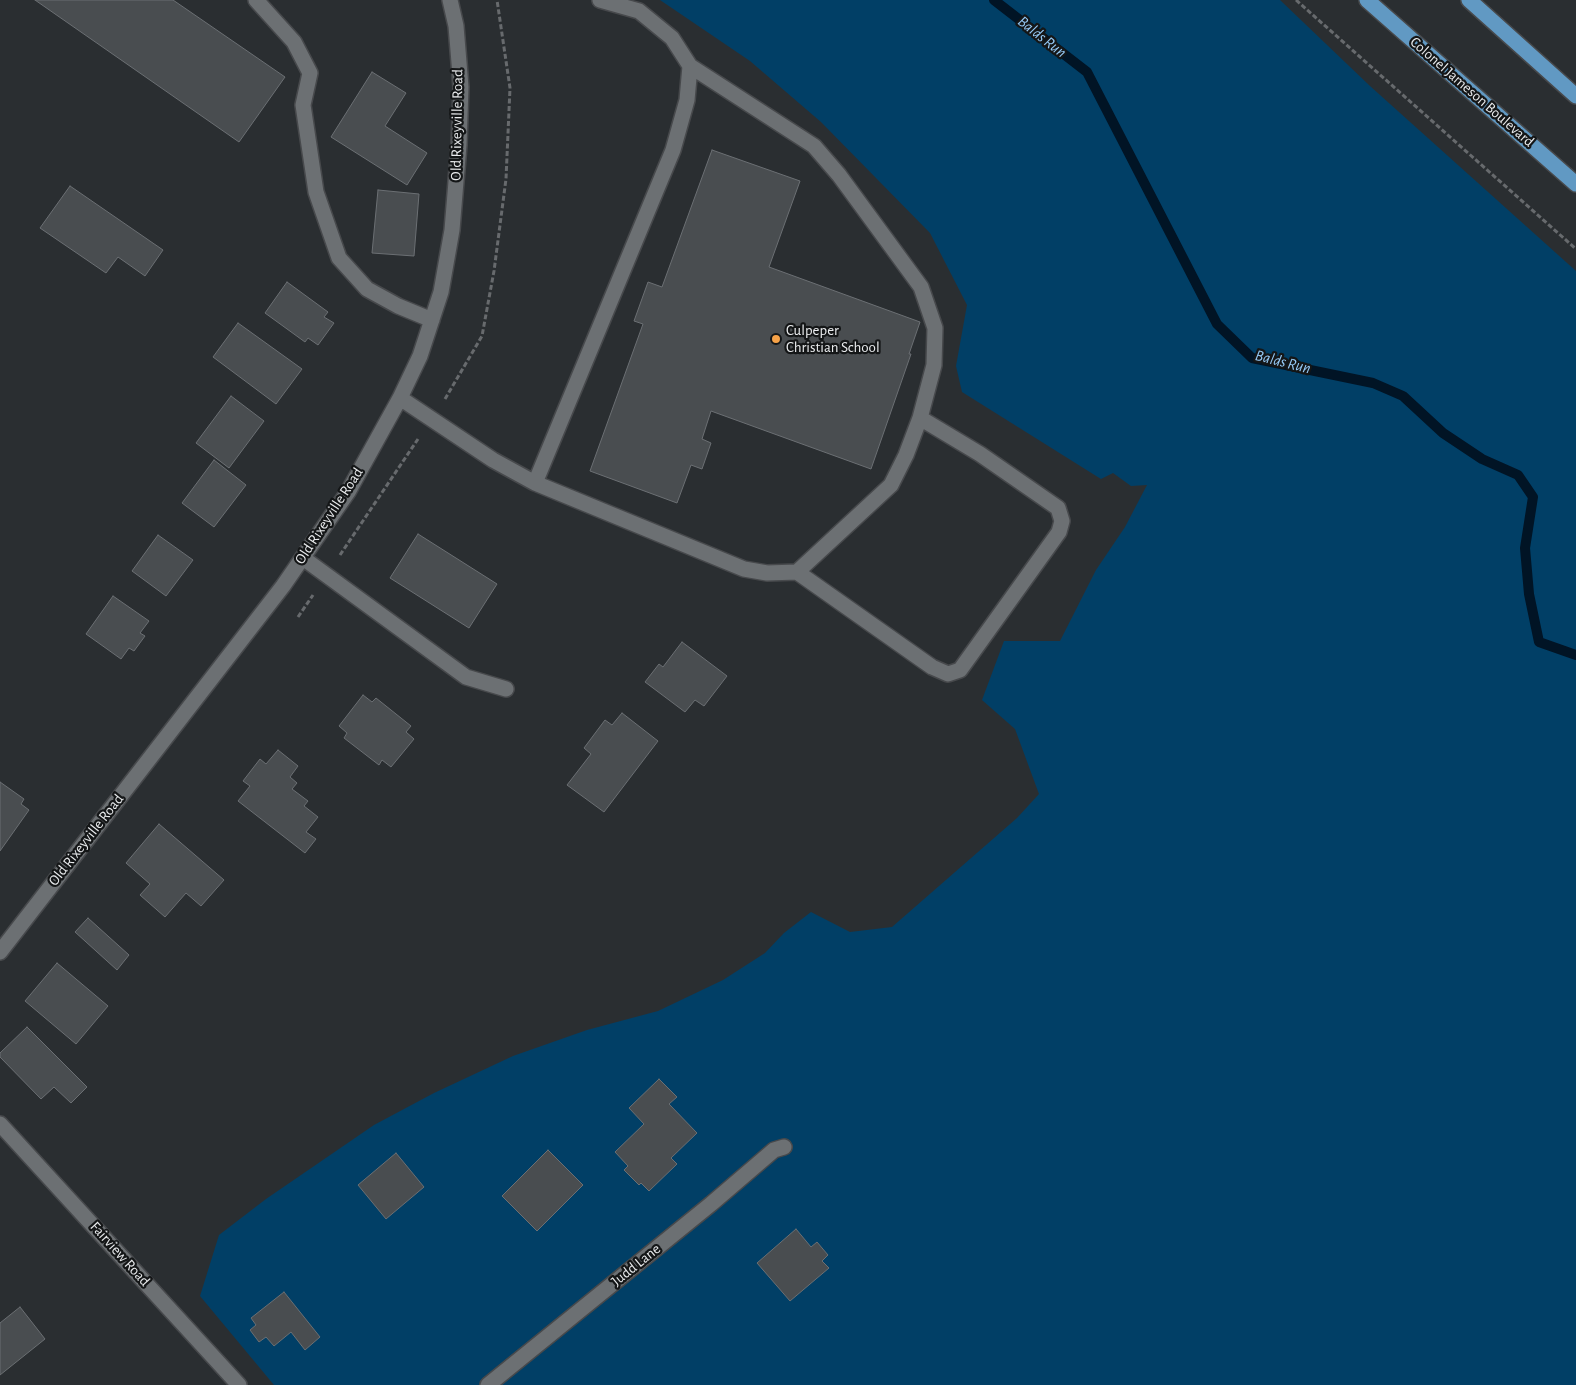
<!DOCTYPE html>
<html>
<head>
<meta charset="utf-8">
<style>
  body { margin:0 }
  canvas { display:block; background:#2a2e31 }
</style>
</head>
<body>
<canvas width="1576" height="1385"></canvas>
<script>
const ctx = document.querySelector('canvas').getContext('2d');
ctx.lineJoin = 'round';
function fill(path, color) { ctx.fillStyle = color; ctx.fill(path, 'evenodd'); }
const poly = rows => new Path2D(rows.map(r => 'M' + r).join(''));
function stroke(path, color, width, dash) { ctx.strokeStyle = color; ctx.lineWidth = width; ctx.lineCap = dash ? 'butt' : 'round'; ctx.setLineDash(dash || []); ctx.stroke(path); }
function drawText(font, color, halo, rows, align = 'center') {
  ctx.font = font + ' "Alegreya Sans",sans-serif'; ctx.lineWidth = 4.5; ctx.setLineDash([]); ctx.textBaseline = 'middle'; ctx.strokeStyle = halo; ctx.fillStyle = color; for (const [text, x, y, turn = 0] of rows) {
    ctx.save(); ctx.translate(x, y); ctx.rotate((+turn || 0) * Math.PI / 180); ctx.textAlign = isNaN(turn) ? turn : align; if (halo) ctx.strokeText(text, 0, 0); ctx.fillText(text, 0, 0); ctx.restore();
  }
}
const green = poly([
  [660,0,1280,0,1370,86,1576,271,1576,1385,274,1385,200,1296,219,1235,266,1199,374,1125,434,1093,513,1056,587,1030,658,1011,723,980,765,953,784,933,811,912,850,932,892,927,1017,818,1039,794,1015,729,982,700,1004,641,1060,641,1096,570,1125,527,1147,485,1131,486,1113,473,1101,479,962,392,956,366,967,305,930,233,821,122,750,61]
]);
const stream = poly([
  [994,0,1087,72,1217,324,1252,358,1373,383,1403,396,1443,433,1482,459,1518,475,1533,497,1525,548,1529,594,1539,642,1576,655]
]);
const building = poly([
  [35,0,173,0,285,77,239,142,35,0],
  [372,72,406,93,385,126,427,153,407,185,331,137,372,72],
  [712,150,800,181,769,267,920,322,909,354,911,354,871,469,711,411,702,439,711,443,702,469,691,465,677,503,590,471,643,324,634,321,648,282,662,287,712,150],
  [70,186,163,250,145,276,118,257,106,273,40,228,70,186],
  [378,190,419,194,414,256,372,253,378,190],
  [287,282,328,312,324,317,334,323,318,345,308,338,305,342,265,313,287,282],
  [238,323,302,369,276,404,213,357,238,323],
  [231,396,264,421,229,468,196,443,231,396],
  [214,460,246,485,214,527,182,503,214,460],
  [418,534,497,584,469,628,390,578,418,534],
  [158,535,193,560,166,596,132,571,158,535],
  [113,596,149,621,140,633,145,636,134,651,129,648,121,659,86,634,113,596],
  [682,642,727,676,704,706,695,700,685,712,645,682,659,664,663,667,682,642],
  [363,695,372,702,376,698,411,726,406,732,414,739,391,767,382,760,379,765,344,738,347,733,339,726,363,695],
  [622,713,658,741,604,812,567,785,591,754,584,748,605,720,612,725,622,713],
  [278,750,298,766,290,777,297,783,292,789,308,801,304,806,318,817,306,832,316,839,305,853,238,801,250,786,243,781,260,759,266,764,278,750],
  [0,782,24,799,21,804,29,810,0,851,0,782],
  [159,824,224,880,201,906,186,893,165,917,140,895,150,884,126,863,159,824],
  [88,918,129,955,117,970,75,932,88,918],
  [57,963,108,1006,76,1044,25,1001,57,963],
  [27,1027,87,1087,71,1103,54,1087,41,1099,0,1057,0,1053,27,1027],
  [659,1079,677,1097,669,1104,697,1133,671,1158,677,1164,649,1191,641,1183,639,1185,624,1170,628,1166,615,1152,644,1124,629,1108,659,1079],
  [548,1150,583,1185,537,1231,502,1196,548,1150],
  [396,1153,424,1187,386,1219,358,1185,396,1153],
  [796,1229,811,1247,817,1242,828,1255,822,1261,829,1268,790,1301,757,1263,796,1229],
  [284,1292,320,1337,305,1350,291,1332,274,1346,266,1337,259,1342,250,1330,256,1325,251,1318,284,1292],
  [20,1307,45,1339,0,1375,0,1323,20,1307]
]);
const path = poly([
  [1296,0,1576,249],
  [445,399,482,336,494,271,506,179,510,88,497,0],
  [340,555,418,439],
  [298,617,313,595]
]);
const minor = poly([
  [256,0,294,42,310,73,303,105,316,192,339,258,367,289,398,306,432,320],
  [600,0,639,11,672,38,690,66,814,146,839,175,921,287,935,328,934,365,920,418,906,455,891,485,797,572,767,573,744,569,535,483,673,150,687,100,690,66],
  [400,398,493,460,535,483],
  [303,558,466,677,506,689],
  [797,572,932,667,948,674,960,670,1059,532,1062,521,1058,508,980,454,920,418],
  [0,952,283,586,348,492,400,398,420,356,441,292,452,230,459,145,461,87,456,26,450,0],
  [0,1124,239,1385],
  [488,1385,711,1204,774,1150,784,1147]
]);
const major = poly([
  [1367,0,1576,184],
  [1469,0,1576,96]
]);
const markers = [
  [776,339,5,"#f6a248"]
];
const streetNames = [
  ["Colonel Jameson Boulevard",1472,92,41],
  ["Old Rixeyville Road",457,125,-89],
  ["Old Rixeyville Road",329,516,-57],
  ["Old Rixeyville Road",86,840,-52],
  ["Fairview Road",120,1254,48],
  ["Judd Lane",636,1265,-39]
];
const poiNames = [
  ["Culpeper",786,330],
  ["Christian School",786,347]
];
const waterNames = [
  ["Balds Run",1042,37,38],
  ["Balds Run",1283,362,14]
];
fill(green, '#013f66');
stroke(stream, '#011425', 10);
fill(building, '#494d50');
stroke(building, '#6b6f73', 1);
stroke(minor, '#47494c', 18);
stroke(major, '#47494c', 18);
stroke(path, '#676a6d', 3, [5, 2.5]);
stroke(minor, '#6c7073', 15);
stroke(major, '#6199c3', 15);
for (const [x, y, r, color] of markers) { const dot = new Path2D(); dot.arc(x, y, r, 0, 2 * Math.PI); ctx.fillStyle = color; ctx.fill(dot); stroke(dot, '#141617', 2); }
drawText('15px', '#eaecee', '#141617', streetNames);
drawText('15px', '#eaecee', '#141617', poiNames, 'left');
drawText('italic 16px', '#95caf7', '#141617', waterNames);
</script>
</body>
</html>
